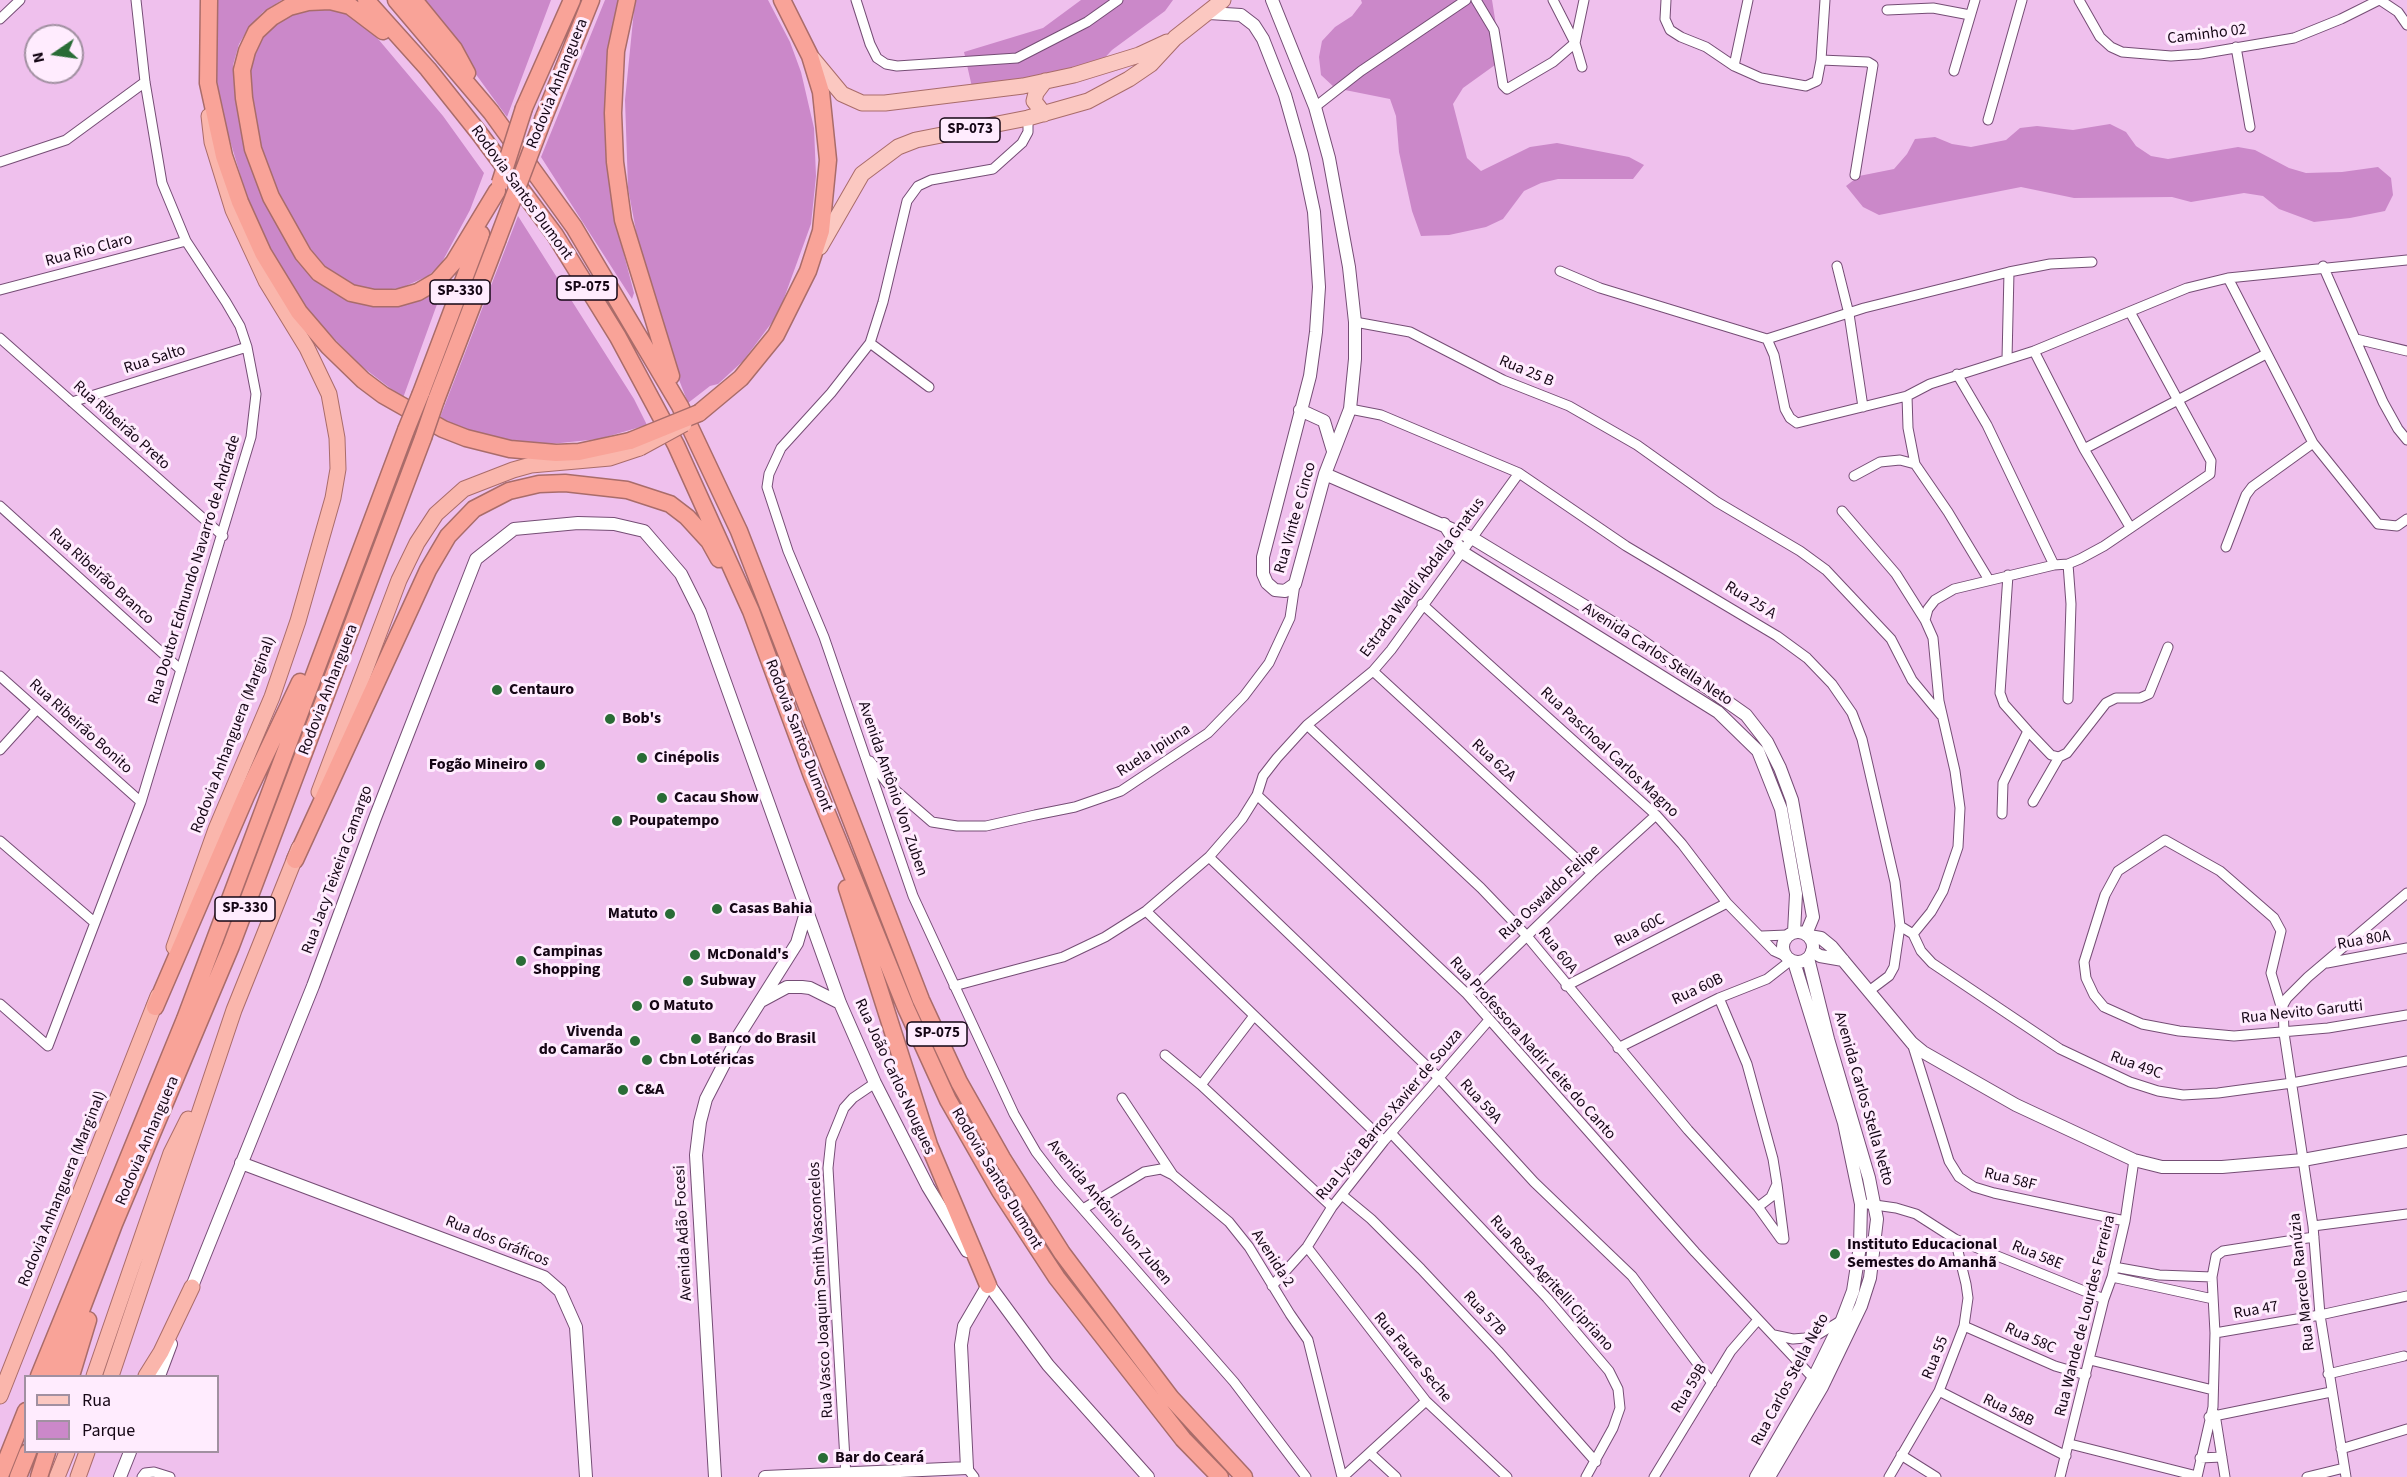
<!DOCTYPE html>
<html>
<head>
<meta charset="utf-8">
<style>
  body { margin:0 }
  #map { position:relative; width:2407px; height:1477px; overflow:hidden; background:#efc0ed; font-family:"Source Sans 3",sans-serif }
  canvas { display:block }
  .legend { position:absolute; left:24px; top:1375px; width:195px; height:78px; box-sizing:border-box; background:#ffecfe; border:2px solid #a190a1; margin:0; padding:8px 10px; list-style:none; font-size:18px; color:#150615 }
  .legend li { display:flex; align-items:center; gap:12px; height:30px }
  .legend b { width:30px; border:2px solid #a190a1 }
  .north { position:absolute; left:24px; top:24px; width:60px; height:60px; box-sizing:border-box; background:#ffecfe; border:2px solid #a190a1; border-radius:50%; rotate:257deg; font-size:16px; font-weight:700; line-height:24px; text-align:center; color:#150615 }
  .north::after { content:''; display:block; margin:auto; width:21px; height:27px; background:#296c36; clip-path:polygon(50% 0,100% 100%,50% 72%,0 100%) }
</style>
</head>
<body>
<div id="map">
<canvas width="2407" height="1477"></canvas>
<ul class="legend">
<li><b style="height:8px;background:#fbc8c1"></b>Rua</li>
<li><b style="height:16px;background:#cb88c9"></b>Parque</li>
</ul>
<div class="north">N</div>
</div>
<script>
const ctx = document.querySelector('canvas').getContext('2d');
ctx.lineJoin = 'round';
function fill(path, color) { ctx.fillStyle = color; ctx.fill(path, 'evenodd'); }
const poly = rows => new Path2D(rows.map(r => 'M' + r).join(''));
function stroke(path, color, width, dash) { ctx.strokeStyle = color; ctx.lineWidth = width; ctx.lineCap = dash ? 'butt' : 'round'; ctx.setLineDash(dash || []); ctx.stroke(path); }
function drawText(font, color, halo, rows, align = 'center') {
  ctx.font = font + ' "Source Sans 3",sans-serif'; ctx.lineWidth = 6; ctx.setLineDash([]); ctx.textBaseline = 'middle'; ctx.strokeStyle = halo; ctx.fillStyle = color; for (const [text, x, y, turn = 0] of rows) {
    ctx.save(); ctx.translate(x, y); ctx.rotate((+turn || 0) * Math.PI / 180); ctx.textAlign = isNaN(turn) ? turn : align; if (halo) ctx.strokeText(text, 0, 0); ctx.fillText(text, 0, 0); ctx.restore();
  }
}
const green = poly([
  [215,0,282,0,263,12,250,26,239,44,233,65,237,93,269,205,352,299,444,285,403,398,360,365,311,315,282,274,252,214,220,107,215,72],
  [421,0,551,0,507,117,456,47],
  [605,0,618,0,614,26,616,224,634,293,632,299,541,157],
  [635,0,768,0,790,42,801,72,814,128,816,176,811,224,783,301,773,321,743,361,718,384,710,386,688,403,664,341,644,274,628,188,625,100],
  [1081,0,1173,0,1165,11,1112,50,1099,64,1083,72,972,87,964,52,1043,28],
  [1361,0,1492,0,1499,44,1495,65,1463,88,1453,104,1467,158,1481,171,1530,147,1557,143,1629,157,1644,165,1633,179,1558,179,1541,183,1524,191,1503,219,1486,227,1449,235,1421,236,1412,211,1399,152,1396,116,1390,99,1335,88,1321,75,1319,57,1322,41,1335,27,1352,16,1362,3],
  [316,7,347,11,379,40,443,116,484,173,470,210,441,264,428,276,401,288,373,291,348,284,318,261,279,196,260,149,247,76,255,44,286,15],
  [2110,124,2126,132,2136,146,2151,156,2168,159,2238,147,2255,150,2289,168,2306,173,2342,172,2378,167,2391,178,2393,195,2385,211,2350,218,2314,222,2279,209,2263,196,2244,193,2191,202,2172,197,2074,198,2021,187,1879,215,1863,207,1846,186,1859,176,1894,169,1907,154,1915,139,1935,137,1952,144,1971,147,2006,140,2020,128,2037,126,2073,130],
  [518,216,634,399,647,425,599,439,541,445,483,437,439,420]
]);
const minor = poly([
  [856,0,870,44,877,58,886,64,897,66,1017,58,1087,22,1118,0],
  [1476,0,1494,30,1503,85,1507,89,1553,62,1575,43,1584,0],
  [1553,0,1575,43,1582,67],
  [1666,0,1665,19,1670,30,1681,37,1706,47,1734,66,1761,78,1806,86,1817,81,1821,60,1825,0],
  [2079,0,2100,37,2111,47,2122,52,2171,56,2200,54,2294,38,2341,19,2379,0],
  [2380,0,2398,12,2407,25],
  [1887,10,1933,8,1970,15],
  [0,19,20,0],
  [2236,47,2250,127],
  [1821,60,1868,62,1873,65,1855,175],
  [1734,66,1748,0],
  [1954,71,1975,0],
  [1315,107,1361,71,1466,0],
  [1028,118,1028,132,1022,143,993,169,931,180,918,186,907,201,883,302,870,343,831,393,781,448,769,474,767,487,788,551,824,637,913,896,1014,1114,1036,1152,1059,1182,1234,1382,1306,1477],
  [1988,120,2022,0],
  [0,162,66,140,145,82],
  [1837,266,1849,314,1863,407],
  [2323,266,2383,402,2398,429,2407,440],
  [1560,271,1600,288,1767,339,1774,355,1785,409,1790,418,1797,423,1907,396,1930,384,2034,351,2187,288,2228,278,2407,260],
  [2228,278,2313,443,2378,524,2397,526,2407,519],
  [0,290,186,241],
  [1355,322,1410,332,1503,380,1569,406,1637,445,1717,502,1800,551,1826,570,1891,639,1912,680,1941,715],
  [0,338,223,536],
  [1767,339,1864,308,2009,272,2050,264,2092,262],
  [2356,339,2407,351],
  [870,343,929,387],
  [2034,351,2084,449,2130,527],
  [2007,359,2009,272],
  [1957,374,1987,425,2054,565],
  [1907,396,1908,428,1915,464,1948,512,1989,580],
  [72,402,247,347],
  [1350,409,1381,415,1519,473,1626,546,1777,636,1807,658,1832,684,1852,713,1862,739,1895,882,1900,926,1894,967,1889,976,1869,991],
  [2084,449,2266,354],
  [1854,476,1880,462,1900,460,1915,464],
  [0,506,181,670],
  [1842,511,1896,574,1925,620,1933,638,1939,701,1955,771,1960,808,1958,847,1943,891,1931,912,1913,934],
  [2226,547,2246,495,2252,487,2313,443],
  [2008,575,2000,693,2004,704,2028,731,2051,755,2059,757],
  [1422,604,1656,815,1682,844,1727,903,1774,951,1785,956],
  [1925,620,1928,609,1935,600,1954,589,2054,565,2068,564,2080,559,2104,546,2210,474,2211,461,2130,312],
  [1373,671,1592,873],
  [0,676,141,802],
  [2068,699,2071,604,2068,564],
  [1307,725,1481,888,1526,935,1688,1130,1758,1207,1771,1197,1777,1184,1773,1159,1747,1064,1719,998],
  [0,750,37,709],
  [870,761,887,783,932,822,957,826,986,826,1035,815,1075,807,1121,791,1208,733,1244,696,1269,663,1290,618,1295,584],
  [1257,795,1467,994,1695,1252,1816,1381],
  [2033,802,2059,757,2067,753,2106,703,2116,698,2140,698,2149,694,2168,647],
  [2002,814,2003,783,2028,731],
  [0,841,94,922],
  [1209,857,1439,1078,1534,1182,1632,1276,1712,1383],
  [1146,911,1384,1141],
  [1900,926,1913,934,1921,951,1932,963,2060,1049,2130,1082,2158,1091,2183,1095,2218,1093,2292,1083,2407,1061],
  [1762,936,1787,935],
  [2327,963,2407,948],
  [954,986,1063,957,1105,937,1146,911,1209,857,1242,819,1257,795,1263,776,1277,758,1307,725,1373,671,1391,650,1519,473],
  [1566,986,1727,903],
  [1467,994,1592,873,1656,815],
  [0,1004,48,1046,141,802,251,437,256,394,247,347,240,326,226,302,186,241,162,183,145,82,136,0],
  [2283,1013,2271,973,2281,931,2274,918,2220,871,2165,840,2118,871,2105,895,2084,962,2086,978,2094,995,2104,1007,2142,1024,2179,1031,2234,1036,2328,1028,2407,1015],
  [1912,1043,1949,1161,1959,1177,1974,1187,1994,1193,2125,1221],
  [1618,1048,1719,998,1767,979,1790,961],
  [1165,1055,1201,1085,1332,1207],
  [1201,1085,1253,1017],
  [1122,1098,1173,1175],
  [1391,1133,1547,1298,1609,1371,1618,1389,1620,1408,1613,1428,1586,1477],
  [1342,1195,1371,1219,1421,1269,1498,1351,1596,1462],
  [1868,1204,1896,1208,1916,1214,1955,1239,2104,1299],
  [1758,1207,1781,1239,1784,1239,1777,1184],
  [1083,1209,1144,1172,1161,1169,1173,1175,1229,1222,1249,1247,1290,1314,1308,1340,1342,1477],
  [2313,1226,2407,1214],
  [1307,1247,1426,1401,1507,1477],
  [2114,1267,2159,1275,2212,1277],
  [2112,1277,2213,1299],
  [1272,1286,1307,1247,1332,1207,1384,1141,1489,1020],
  [1964,1326,2055,1366,2086,1375],
  [2215,1333,2320,1315,2407,1296],
  [1774,1335,1793,1339,1805,1338,1819,1334,1842,1320],
  [2090,1360,2213,1390],
  [2328,1374,2404,1356],
  [1939,1391,2066,1456],
  [2215,1414,2225,1477],
  [2209,1417,2331,1392],
  [2070,1444,2197,1476],
  [2341,1449,2407,1429],
  [1371,1454,1396,1477],
  [1901,1455,1936,1477],
  [2200,1458,2222,1457],
  [967,1468,974,1477],
  [142,1477,145,1473,154,1472,170,1477],
  [846,1477,828,1168,831,1140,844,1108,853,1098,875,1083],
  [1343,1477,1426,1401],
  [1654,1477,1731,1351,1757,1321],
  [1889,1477,1939,1391,1964,1326,1968,1298,1966,1284,1955,1239],
  [2060,1477,2104,1299,2112,1277,2125,1221,2134,1160],
  [2197,1477,2213,1407,2215,1333,2212,1277,2216,1256,2223,1251,2314,1237],
  [2307,1477,2344,1468],
  [2346,1477,2320,1315,2313,1226,2284,1033,2283,1005,2287,998,2308,977,2407,893]
]);
const tertiary = poly([
  [1209,13,1241,15,1254,25,1263,39,1285,95,1302,155,1314,212,1319,287,1316,332,1310,376,1263,557,1263,574,1267,583,1275,590,1285,591,1295,584,1325,474,1350,409,1355,359,1355,322,1349,267,1329,158,1315,107,1272,0],
  [1300,410,1324,421,1333,451],
  [1325,474,1472,538,1634,636,1746,715,1767,742,1780,768,1792,800,1813,917,1806,934],
  [1444,524,1462,552,1718,712,1758,751,1781,809,1796,894,1794,932],
  '1783 947a15 15 0 1 1 30 0a15 15 0 1 1-30 0Z',
  [1809,936,1821,938,1832,947,1912,1043,1923,1052,2016,1105,2134,1160,2162,1167,2222,1167,2303,1160,2407,1141],
  [1812,951,1820,956,1843,960],
  [761,1001,787,987,802,987,810,988,840,1003],
  [241,1163,544,1277,560,1291,576,1327,586,1477],
  [984,1278,1048,1365,1148,1477],
  [189,1294,313,986,375,818,476,559,514,529,578,523,614,524,644,531,681,574,700,612,840,1003,875,1083,928,1187,967,1251],
  [159,1376,171,1344],
  [120,1477,130,1452],
  [715,1477,696,1155,700,1122,706,1099,739,1035,797,943,807,909],
  [765,1477,967,1468,961,1345,964,1326,988,1285],
  [1756,1477,1813,1379,1842,1320,1853,1291,1860,1246,1861,1204,1844,1123,1794,962],
  [1769,1477,1822,1387,1861,1306,1870,1278,1877,1219,1869,1178,1828,1039,1808,958]
]);
const primary = poly([
  [813,59,842,94,862,103,885,103,1023,86,1074,75,1139,55,1167,42],
  [1044,114,1034,101,1036,93,1045,81],
  [820,247,862,174,898,147,916,140,1028,118,1088,101,1129,79,1151,64,1175,38,1223,0]
]);
const trunk = poly([
  [319,792,399,580,417,543,436,514,464,489,513,470,531,465,610,458,640,448],
  [174,947,216,829,272,697,298,621,333,498,338,469,337,438,329,394,307,348,266,281,233,210,212,142,209,116],
  [94,1376,171,1153,188,1119],
  [111,1376,234,1010,299,848],
  [146,1376,161,1352,192,1287],
  [0,1396,158,996],
  [57,1477,67,1452],
  [78,1477,87,1452]
]);
const motorway = poly([
  [209,0,208,83,224,156,240,202,263,253,299,312,329,347,363,380,383,395,443,429,466,438,510,449,556,453,579,452,630,441],
  [366,0,428,69,479,133,555,235,618,337,676,445,751,611,812,776,906,1008,948,1100,1000,1191,1057,1278,1183,1439,1220,1477],
  [396,0,491,112,574,227,680,406,739,531,921,1000,959,1082,1002,1158,1062,1253,1131,1345,1171,1398,1244,1477],
  [414,0,454,49,467,73],
  [627,0,616,51,613,113,615,162,623,220,671,376],
  [383,31,350,6,330,1,308,2,289,7,272,17,256,32,247,51,242,70,244,98,253,149,271,197,303,254,319,273,351,293,374,298,397,298,418,292,437,281,454,262,497,191],
  [524,108,572,0],
  [544,117,591,0],
  [421,393,481,234],
  [436,400,497,241],
  [699,413,741,378,776,335,808,271,821,231,828,160,821,92,810,56,782,0],
  [295,860,428,570,448,536,474,509,509,491,539,484,565,483,627,490,670,504,687,517,709,541,719,559],
  [847,888,929,1145,988,1285],
  [155,1007,246,796,300,682],
  [39,1376,185,1019,406,430],
  [56,1376,114,1224,231,946,423,438],
  [71,1376,88,1320],
  [0,1476,26,1411],
  [18,1477,28,1452],
  [39,1477,47,1452]
]);
const trunkBridge = poly([
  [640,448,684,424]
]);
const motorwayBridge = poly([
  [500,183,524,108],
  [497,241,544,117],
  [406,430,421,393],
  [423,438,436,400],
  [630,441,699,413]
]);
const markers = [
  [497,690,6,"#296c36"],
  [610,719,6,"#296c36"],
  [642,758,6,"#296c36"],
  [540,765,6,"#296c36"],
  [662,798,6,"#296c36"],
  [617,821,6,"#296c36"],
  [717,909,6,"#296c36"],
  [670,914,6,"#296c36"],
  [695,955,6,"#296c36"],
  [521,961,6,"#296c36"],
  [688,981,6,"#296c36"],
  [637,1006,6,"#296c36"],
  [696,1039,6,"#296c36"],
  [635,1041,6,"#296c36"],
  [647,1060,6,"#296c36"],
  [623,1090,6,"#296c36"],
  [1835,1254,6,"#296c36"],
  [823,1458,6,"#296c36"]
];
const shields = [
  [970,130,60],
  [587,288,60],
  [460,292,60],
  [245,909,60],
  [937,1034,60]
];
const shieldNames = [
  ["SP-073",970,130],
  ["SP-075",587,288],
  ["SP-330",460,292],
  ["SP-330",245,909],
  ["SP-075",937,1034]
];
const streetNames = [
  ["Caminho 02",2207,35,-7],
  ["Rodovia Anhanguera",558,84,-68],
  ["Rodovia Santos Dumont",521,193,54],
  ["Rua Rio Claro",89,251,-15],
  ["Rua Salto",155,360,-18],
  ["Rua 25 B",1526,372,23],
  ["Rua Ribeirão Preto",121,426,42],
  ["Rua Vinte e Cinco",1296,518,-74],
  ["Rua Doutor Edmundo Navarro de Andrade",195,570,-73],
  ["Rua Ribeirão Branco",101,577,42],
  ["Estrada Waldi Abdalla Gnatus",1423,578,-53],
  ["Rua 25 A",1750,601,32],
  ["Avenida Carlos Stella Neto",1657,655,33],
  ["Rodovia Anhanguera",329,690,-69],
  ["Rua Ribeirão Bonito",80,727,42],
  ["Rodovia Anhanguera (Marginal)",234,735,-69],
  ["Rodovia Santos Dumont",798,736,69],
  ["Ruela Ipiuna",1154,751,-33],
  ["Rua Paschoal Carlos Magno",1609,753,43],
  ["Rua 62A",1493,761,43],
  ["Avenida Antônio Von Zuben",892,789,71],
  ["Rua Jacy Teixeira Camargo",338,870,-70],
  ["Rua Oswaldo Felipe",1550,893,-43],
  ["Rua 60C",1640,931,-27],
  ["Rua 80A",2364,941,-10],
  ["Rua 60A",1557,951,52],
  ["Rua 60B",1698,990,-25],
  ["Rua Nevito Garutti",2302,1013,-6],
  ["Rua Professora Nadir Leite do Canto",1532,1049,48],
  ["Rua 49C",2136,1066,20],
  ["Rua João Carlos Nougues",894,1077,65],
  ["Avenida Carlos Stella Netto",1863,1099,74],
  ["Rua 59A",1480,1102,48],
  ["Rua Lycia Barros Xavier de Souza",1390,1115,-50],
  ["Rodovia Anhanguera",148,1141,-67],
  ["Rodovia Santos Dumont",996,1179,59],
  ["Rua 58F",2010,1180,14],
  ["Rodovia Anhanguera (Marginal)",63,1189,-68],
  ["Avenida Antônio Von Zuben",1109,1213,50],
  ["Avenida Adão Focesi",684,1233,-93],
  ["Rua dos Gráficos",497,1242,22],
  ["Rua 58E",2037,1256,22],
  ["Avenida 2",1272,1259,57],
  ["Rua Marcelo Ranúzia",2303,1282,-96],
  ["Rua Rosa Agritelli Cipriano",1551,1284,48],
  ["Rua Vasco Joaquim Smith Vasconcelos",822,1290,-93],
  ["Rua 47",2256,1311,-10],
  ["Rua 57B",1484,1314,47],
  ["Rua Wande de Lourdes Ferreira",2086,1316,-76],
  ["Rua 58C",2030,1339,24],
  ["Rua Fauze Seche",1412,1358,50],
  ["Rua 55",1936,1358,-68],
  ["Rua Carlos Stella Neto",1791,1380,-62],
  ["Rua 59B",1690,1389,-59],
  ["Rua 58B",2008,1411,26]
];
const poiNames = [
  ["Centauro",509,690],
  ["Bob's",622,719],
  ["Cinépolis",654,758],
  ["Fogão Mineiro",528,765,"right"],
  ["Cacau Show",674,798],
  ["Poupatempo",629,821],
  ["Casas Bahia",729,909],
  ["Matuto",658,914,"right"],
  ["Campinas",533,952],
  ["Shopping",533,970],
  ["McDonald's",707,955],
  ["Subway",700,981],
  ["O Matuto",649,1006],
  ["Vivenda",623,1032,"right"],
  ["do Camarão",623,1050,"right"],
  ["Banco do Brasil",708,1039],
  ["Cbn Lotéricas",659,1060],
  ["C&A",635,1090],
  ["Instituto Educacional",1847,1245],
  ["Semestes do Amanhã",1847,1263],
  ["Bar do Ceará",835,1458]
];
fill(green, '#cb88c9');
stroke(minor, '#754d75', 11);
stroke(tertiary, '#754d75', 14);
stroke(primary, '#a96c6a', 17);
stroke(trunk, '#a96c6a', 17);
stroke(motorway, '#a96c6a', 19);
stroke(minor, '#fff', 9);
stroke(tertiary, '#fff', 12);
stroke(primary, '#fbc8c1', 15);
stroke(trunk, '#fab6ac', 15);
stroke(motorway, '#f9a398', 16);
stroke(trunkBridge, '#a96c6a', 17, []);
stroke(motorwayBridge, '#a96c6a', 19, []);
stroke(trunkBridge, '#fab6ac', 15);
stroke(motorwayBridge, '#f9a398', 16);
for (const [x, y, r, color] of markers) { const dot = new Path2D(); dot.arc(x, y, r, 0, 2 * Math.PI); ctx.fillStyle = color; ctx.fill(dot); stroke(dot, '#ffecfe', 2); }
for (const [x, y, w] of shields) { const box = new Path2D(); box.roundRect(x - w / 2, y - 12, w, 24, 4.5); ctx.fillStyle = '#ffecfe'; ctx.fill(box); stroke(box, '#150615', 1.5); }
drawText('bold 15px', '#150615', null, shieldNames);
drawText('16px', '#150615', '#ffecfe', streetNames);
drawText('bold 16px', '#150615', '#ffecfe', poiNames, 'left');
</script>
</body>
</html>
